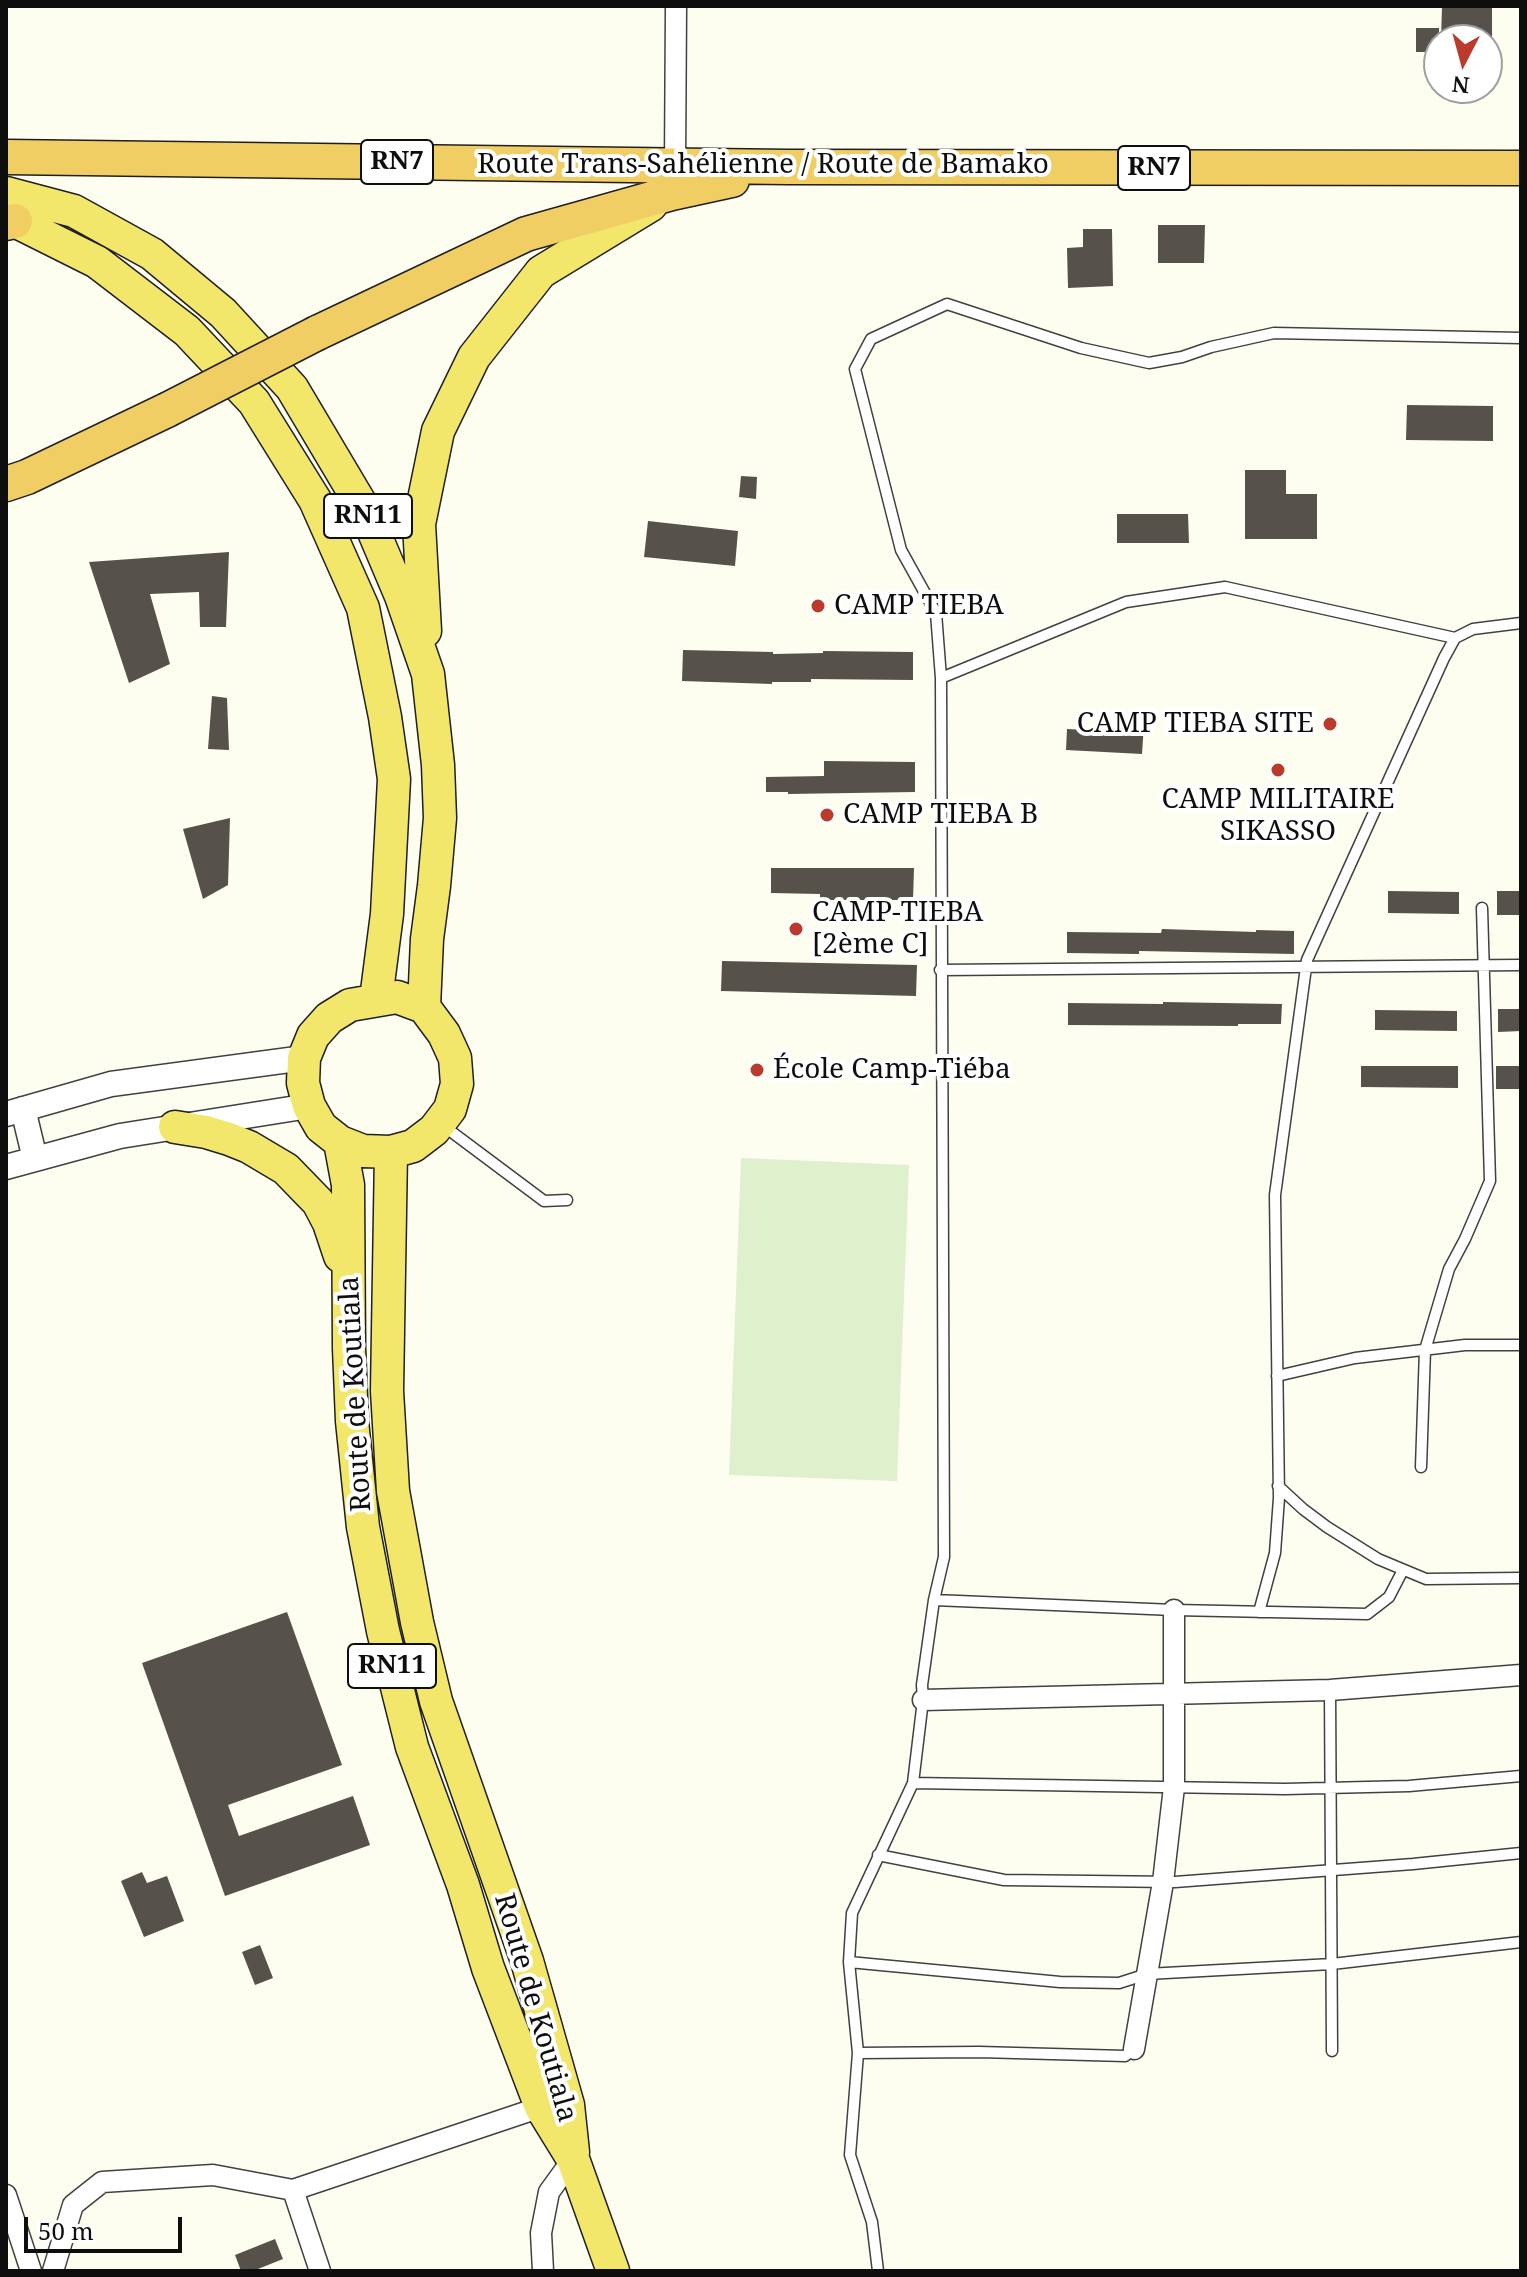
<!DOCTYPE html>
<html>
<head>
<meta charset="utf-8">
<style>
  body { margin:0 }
  #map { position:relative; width:1527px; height:2277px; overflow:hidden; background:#fefef0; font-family:"Noto Serif",serif }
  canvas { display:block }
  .frame { position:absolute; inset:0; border:8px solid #0e0e0e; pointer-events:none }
  .north { position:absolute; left:1423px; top:24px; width:80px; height:80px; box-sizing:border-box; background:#fff; border:2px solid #9f9f9f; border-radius:50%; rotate:186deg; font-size:22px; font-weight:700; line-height:32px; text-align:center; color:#0e0e0e }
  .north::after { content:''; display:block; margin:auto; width:28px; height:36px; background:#ba3a2b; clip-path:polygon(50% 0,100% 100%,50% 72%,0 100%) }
  .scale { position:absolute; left:24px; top:2217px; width:158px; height:36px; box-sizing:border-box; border:4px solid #0e0e0e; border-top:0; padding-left:10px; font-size:24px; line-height:28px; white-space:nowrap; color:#0e0e0e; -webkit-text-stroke:6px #fff; paint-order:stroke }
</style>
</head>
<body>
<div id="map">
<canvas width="1527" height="2277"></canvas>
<div class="frame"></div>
<div class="north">N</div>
<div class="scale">50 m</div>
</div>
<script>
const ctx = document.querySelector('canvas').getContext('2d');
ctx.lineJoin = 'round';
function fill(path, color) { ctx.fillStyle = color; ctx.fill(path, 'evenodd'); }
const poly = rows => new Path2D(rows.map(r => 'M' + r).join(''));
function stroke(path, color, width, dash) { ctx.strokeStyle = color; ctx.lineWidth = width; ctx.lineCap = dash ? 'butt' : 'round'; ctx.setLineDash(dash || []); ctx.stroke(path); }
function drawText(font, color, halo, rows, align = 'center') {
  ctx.font = font + ' "Noto Serif",serif'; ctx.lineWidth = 8; ctx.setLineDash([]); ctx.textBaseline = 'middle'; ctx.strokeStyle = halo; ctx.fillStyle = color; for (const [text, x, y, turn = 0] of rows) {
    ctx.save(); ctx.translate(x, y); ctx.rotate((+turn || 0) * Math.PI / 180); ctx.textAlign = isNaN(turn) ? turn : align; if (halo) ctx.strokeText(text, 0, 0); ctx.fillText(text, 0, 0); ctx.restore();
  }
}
const pitch = poly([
  [741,1158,909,1165,897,1481,729,1475]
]);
const building = poly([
  [1442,6,1492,6,1492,40,1441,40],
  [1416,28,1439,28,1439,52,1416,52],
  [1158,225,1205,225,1204,263,1158,263],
  [1083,229,1112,229,1113,286,1068,288,1067,248,1083,247],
  [1407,405,1493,406,1493,441,1406,440],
  [1245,470,1286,470,1286,494,1317,494,1317,539,1245,539],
  [741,476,757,477,756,499,739,497],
  [1117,514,1188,514,1189,543,1117,543],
  [648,521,738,531,735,566,644,557],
  [229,552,226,627,200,627,199,592,150,594,170,664,129,683,89,562],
  [683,650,773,652,773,654,823,653,823,651,913,652,913,680,811,679,811,682,772,682,772,684,682,681],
  [212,696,227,698,229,750,208,749],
  [1128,723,1144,724,1142,754,1066,750,1067,729,1127,732],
  [824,761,915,762,915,792,788,794,788,792,766,792,766,777,824,776],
  [230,818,228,885,203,899,183,829],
  [771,868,914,868,913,900,820,900,820,894,771,893],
  [1388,891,1459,892,1459,914,1388,913],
  [1497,891,1521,891,1521,915,1497,915],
  [1162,929,1256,932,1256,930,1294,931,1294,954,1139,951,1139,954,1067,953,1067,932,1161,933],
  [722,961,917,965,916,996,721,991],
  [1163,1002,1282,1004,1281,1024,1238,1024,1238,1026,1068,1025,1068,1003,1163,1004],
  [1498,1009,1521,1009,1521,1031,1498,1032],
  [1375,1010,1457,1011,1457,1031,1375,1030],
  [1361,1066,1458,1066,1458,1088,1361,1087],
  [1496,1066,1521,1066,1521,1089,1496,1089],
  [287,1612,342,1765,228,1805,239,1836,353,1796,370,1845,225,1896,142,1663],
  [142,1872,147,1883,167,1876,184,1921,144,1937,121,1881],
  [260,1945,273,1978,255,1985,242,1952],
  [275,2239,283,2259,253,2271,241,2271,235,2255]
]);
const service = poly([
  [941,678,1126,602,1225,587,1455,638],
  [940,970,1521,965],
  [441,1124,544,1201,567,1200],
  [1277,1376,1355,1358,1465,1345,1521,1345],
  [1421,1467,1425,1350,1449,1269,1465,1239,1490,1181,1482,908],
  [1278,1486,1303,1509,1327,1527,1378,1559,1426,1579,1521,1578],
  [934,1600,1174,1610,1367,1614,1389,1597,1403,1570],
  [1259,1612,1275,1553,1279,1498,1275,1195,1307,960,1444,658,1455,638,1473,629,1521,623],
  [1330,1690,1332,2051],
  [913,1783,1285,1789,1409,1786,1521,1776],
  [878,1855,1004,1880,1175,1882,1413,1864,1521,1853],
  [849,1962,1060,1982,1119,1983,1147,1974,1332,1964,1521,1942],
  [858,2053,979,2052,1125,2056,1134,2049],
  [878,2271,872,2222,850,2155,858,2053,849,1962,852,1913,913,1783,923,1700,922,1685,934,1600,944,1557,941,678,936,613,901,550,855,369,871,339,947,304,1081,348,1149,363,1182,357,1211,347,1274,333,1521,338]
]);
const minor = poly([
  [675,166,676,6],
  [923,1700,1330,1690,1521,1675],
  [1134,2049,1163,1882,1174,1787,1174,1610],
  [293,2190,320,2271],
  [6,2195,31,2271],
  [53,2271,73,2205,102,2182,213,2175,293,2190,541,2107],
  [543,2271,541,2233,549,2192,573,2159]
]);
const tertiary = poly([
  [23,1109,35,1159],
  [6,1114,111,1084,304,1058],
  [6,1167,120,1136,309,1106]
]);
const primary = poly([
  [6,193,74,211,152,254,223,313,292,388,365,511,401,596,428,674,438,765,440,818,434,886,427,939,424,1007],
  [6,219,15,221,97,262,187,331,254,402,315,500,363,608,385,717,394,779,387,914,376,999],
  [425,631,419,524,438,431,474,357,541,272,651,205],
  [397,997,424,1007,444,1034,455,1058,457,1084,450,1109,434,1130,413,1146,391,1152,363,1151,340,1142,321,1127,309,1106,303,1083,304,1058,313,1036,329,1018,350,1005,397,997],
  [175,1127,206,1132,229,1139,249,1147,286,1169,318,1202,329,1223,340,1256],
  [340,1142,348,1185,349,1348,352,1421,363,1527,383,1631,412,1747,463,1885,488,1968,541,2107,573,2159,613,2271],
  [391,1152,387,1391,393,1491,417,1622,436,1701,527,1961,568,2105,573,2152]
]);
const trunk = poly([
  [6,157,788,167,1521,168],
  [6,223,15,221],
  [317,333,526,234,672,193,732,180],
  [6,484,27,477,167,410]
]);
const trunkBridge = poly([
  [167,410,317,333]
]);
const markers = [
  [818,606,8,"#ba3a2b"],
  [1330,724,8,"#ba3a2b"],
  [1278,770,8,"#ba3a2b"],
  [827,815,8,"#ba3a2b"],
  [796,929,8,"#ba3a2b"],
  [757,1070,8,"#ba3a2b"]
];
const shields = [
  [397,162,72],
  [1154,168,72],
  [368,516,88],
  [392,1666,88]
];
const shieldNames = [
  ["RN7",397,162],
  ["RN7",1154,168],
  ["RN11",368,516],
  ["RN11",392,1666]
];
const streetNames = [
  ["Route Trans-Sahélienne / Route de Bamako",763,165],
  ["Route de Koutiala",356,1394,-93],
  ["Route de Koutiala",535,2008,74]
];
const poiNames = [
  ["CAMP TIEBA",834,606],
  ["CAMP TIEBA SITE",1314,724,"right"],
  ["CAMP MILITAIRE",1278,800,"center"],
  ["SIKASSO",1278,832,"center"],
  ["CAMP TIEBA B",843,815],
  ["CAMP-TIEBA",812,913],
  ["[2ème C]",812,945],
  ["École Camp-Tiéba",773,1070]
];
fill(pitch, '#def0cc');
fill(building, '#57514b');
stroke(service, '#414141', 13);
stroke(minor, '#414141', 23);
stroke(tertiary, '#414141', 27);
stroke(primary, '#1f1f1f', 35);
stroke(trunk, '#1f1f1f', 37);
stroke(service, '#fff', 10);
stroke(minor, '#fff', 20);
stroke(tertiary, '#fff', 24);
stroke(primary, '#f3e76b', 32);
stroke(trunk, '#f1ce64', 34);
stroke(trunkBridge, '#1f1f1f', 37, []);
stroke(trunkBridge, '#f1ce64', 34);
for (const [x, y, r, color] of markers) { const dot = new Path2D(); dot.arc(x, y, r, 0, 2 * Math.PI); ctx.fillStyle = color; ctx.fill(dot); stroke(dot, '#fff', 3); }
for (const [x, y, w] of shields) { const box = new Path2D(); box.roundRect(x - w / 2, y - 22, w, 44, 6); ctx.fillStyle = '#fff'; ctx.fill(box); stroke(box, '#0e0e0e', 2); }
drawText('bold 26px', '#0e0e0e', null, shieldNames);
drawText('28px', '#0e0e0e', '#fff', streetNames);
drawText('28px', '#0e0e0e', '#fff', poiNames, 'left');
</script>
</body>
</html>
